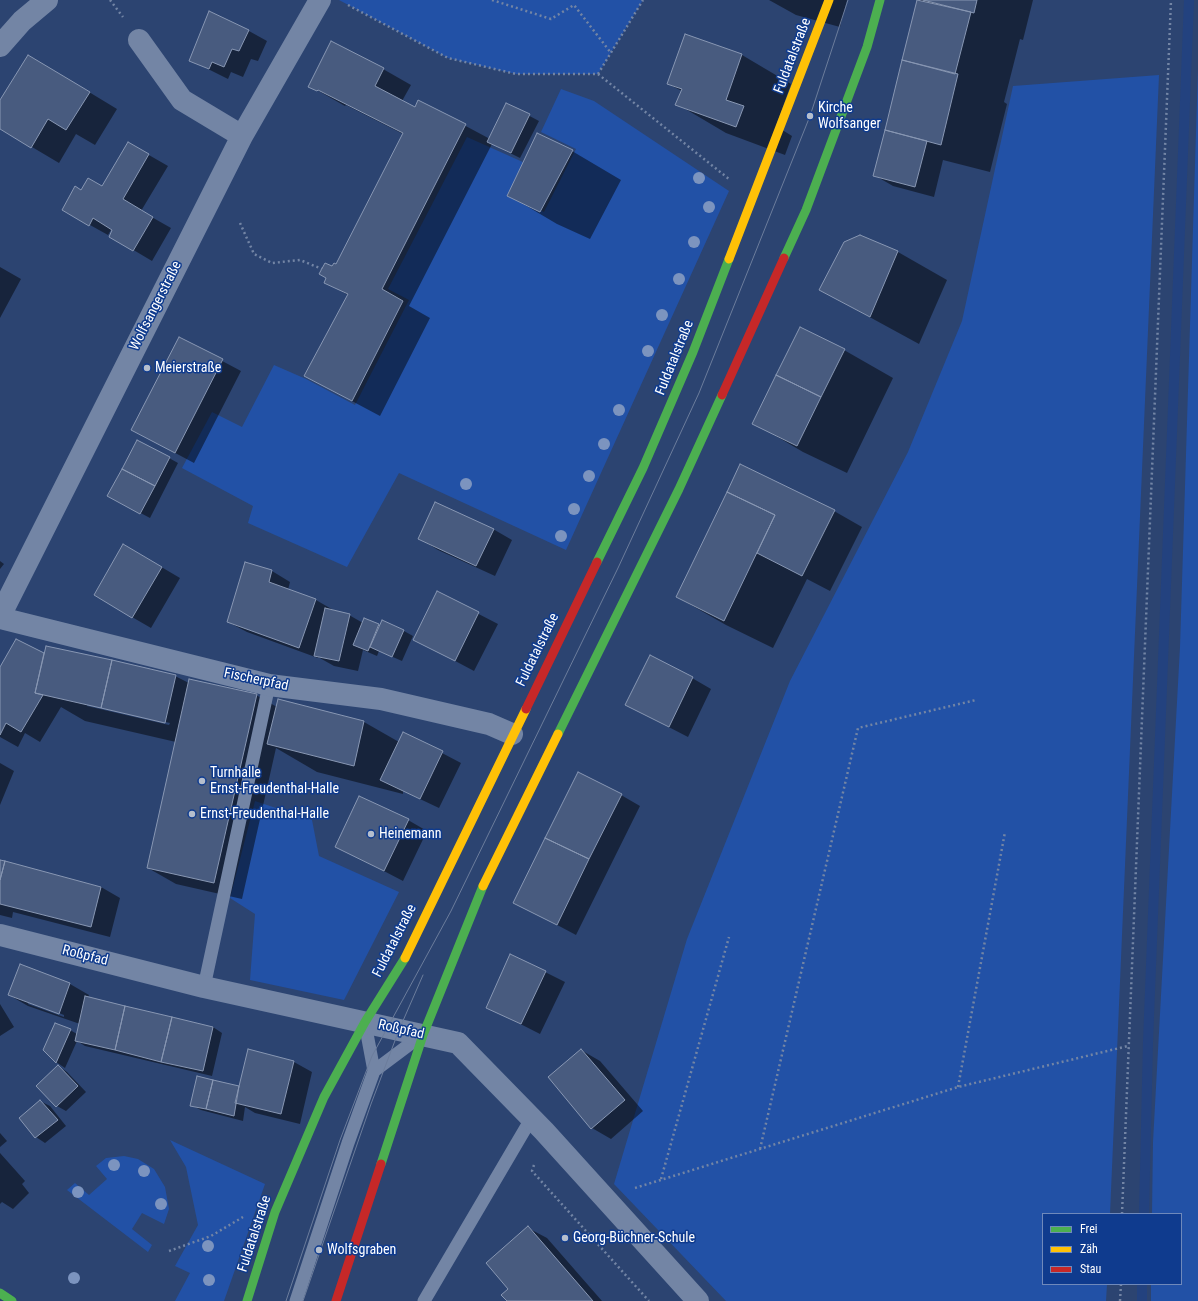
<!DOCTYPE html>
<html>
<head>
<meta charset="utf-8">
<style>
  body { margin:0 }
  #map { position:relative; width:1198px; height:1301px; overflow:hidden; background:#2c4471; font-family:"Roboto Condensed",sans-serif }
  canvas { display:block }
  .legend { position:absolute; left:1042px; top:1213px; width:140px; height:72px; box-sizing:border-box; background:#0f3b8e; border:1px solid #6f89bb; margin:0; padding:5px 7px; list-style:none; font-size:12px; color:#fff }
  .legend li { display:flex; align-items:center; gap:8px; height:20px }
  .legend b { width:20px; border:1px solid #6f89bb }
</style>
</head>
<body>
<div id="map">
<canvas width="1198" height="1301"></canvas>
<ul class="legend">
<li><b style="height:5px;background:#4caf50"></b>Frei</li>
<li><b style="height:5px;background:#ffc107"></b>Zäh</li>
<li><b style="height:5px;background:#c62828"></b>Stau</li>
</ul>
</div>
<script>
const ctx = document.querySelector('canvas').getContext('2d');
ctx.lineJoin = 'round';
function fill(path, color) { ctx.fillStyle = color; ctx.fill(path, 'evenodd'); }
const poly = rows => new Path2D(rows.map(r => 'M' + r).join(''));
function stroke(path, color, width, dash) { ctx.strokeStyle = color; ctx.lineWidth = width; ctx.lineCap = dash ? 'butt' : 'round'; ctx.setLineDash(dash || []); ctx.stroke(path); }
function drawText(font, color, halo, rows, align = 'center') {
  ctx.font = font + ' "Roboto Condensed",sans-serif'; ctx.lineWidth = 3; ctx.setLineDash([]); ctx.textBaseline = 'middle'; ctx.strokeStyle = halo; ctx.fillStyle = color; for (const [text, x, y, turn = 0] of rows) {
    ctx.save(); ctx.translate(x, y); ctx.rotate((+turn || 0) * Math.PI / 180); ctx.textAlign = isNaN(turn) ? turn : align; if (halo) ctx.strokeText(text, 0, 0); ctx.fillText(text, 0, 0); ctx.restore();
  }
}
const green = poly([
  [339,0,643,0,598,74,516,74,448,58],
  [1198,68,1198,1301,1151,1301,1151,1284,1181,1284,1181,1214,1152,1214,1153,1142,1180,647],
  [1159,75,1110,1214,1043,1214,1043,1284,1107,1284,1106,1301,726,1301,614,1184,687,939,790,681,908,452,962,321,1013,86],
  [561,89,594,101,729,191,566,550,399,473,347,567,248,523,253,506,182,468,212,412,242,427,274,365,306,379,355,405,409,300,388,289,467,137,525,163,509,195,544,212,576,149,541,132],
  [255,801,312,820,319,856,399,892,344,1000,250,980,255,914,230,898],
  [170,1140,265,1184,224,1301,175,1301,190,1273,175,1266,198,1225,186,1167],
  [124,1156,138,1159,154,1169,165,1187,169,1209,164,1224,142,1213,132,1229,152,1245,148,1252,67,1190,75,1183,89,1195,107,1179,96,1166,106,1158]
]);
const shadow = poly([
  [769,0,847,0,840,27,796,15],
  [918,0,1033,0,1023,40,1020,39,1004,102,1007,104,990,172,943,160,934,197,893,186,874,175],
  [249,31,267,41,258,61,251,59,243,77,231,72,228,79,190,60],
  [686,35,742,55,791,84,776,126,792,136,785,155,726,133,677,104,682,91,668,84],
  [383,69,411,85,402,101,415,108,419,101,490,139,507,104,539,121,520,158,492,144,409,306,430,318,380,416,305,376,348,295,326,282,332,267,336,266,403,134,346,105,345,106,310,86],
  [56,72,117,109,95,145,76,134,59,163,0,128,0,102],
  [128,143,168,166,141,211,171,228,152,261,110,236,114,229,112,228,108,235,63,210,82,191,103,188],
  [572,151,621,180,590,239,557,224,508,195],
  [860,236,898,252,947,280,919,344,820,290],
  [0,267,21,279,0,318],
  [179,338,241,371,194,463,151,440],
  [844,350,893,378,847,473,803,452,754,423],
  [169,458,178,463,150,518,118,501],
  [741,465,834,511,862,527,830,591,807,579,773,648,726,625,677,597],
  [493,529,512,540,495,576,438,550,420,539],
  [124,545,180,578,151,628,132,617],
  [0,561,4,564,0,569],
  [272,571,290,582,288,590,316,600,335,611,349,615,363,623,365,619,380,626,404,631,413,636,402,661,379,651,377,656,363,650,358,671,334,666,318,657,318,658,247,632,228,622],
  [438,593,498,624,474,671,414,639],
  [16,641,44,654,175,676,189,683,256,695,277,707,279,701,364,722,399,742,404,733,461,763,439,808,403,791,403,794,317,772,276,748,242,899,176,884,148,868,176,742,85,721,61,707,40,742,25,733,18,747,0,737,0,669],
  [87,704,170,723,169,725,87,706],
  [692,678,711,689,688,737,626,705],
  [0,763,14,771,0,805],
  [621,795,640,806,576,935,514,902],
  [408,820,427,831,403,881,336,846],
  [0,861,101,887,120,898,110,937,13,912,12,918,0,915],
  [511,955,565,982,540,1034,487,1007],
  [20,965,70,984,89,995,88,998,213,1027,222,1033,212,1076,85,1046,77,1041,65,1068,56,1062,70,1030,77,1034,80,1024,28,1006,9,995],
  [28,1001,64,1015,64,1017,28,1004],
  [0,1004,14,1027,0,1036],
  [581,1050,600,1061,643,1111,611,1139,592,1128],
  [294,1062,312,1072,300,1124,255,1113,245,1107,243,1121,201,1110,191,1105,240,1088],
  [58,1066,67,1072,86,1092,66,1111,57,1106],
  [40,1101,50,1106,66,1126,45,1143,36,1137,20,1118],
  [0,1133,7,1141,0,1147],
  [0,1153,25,1181,22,1184,29,1193,13,1209,2,1202,0,1204],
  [528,1228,547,1238,602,1301,508,1301]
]);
const stream = poly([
  [1144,1214,1148,1042,1189,0],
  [1142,1301,1142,1284]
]);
const building = poly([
  [917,0,971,12,955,74,902,60,917,0],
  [923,0,977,0,974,13,923,0],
  [209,11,249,30,239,51,232,49,224,67,212,62,209,69,189,61,209,11],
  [685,34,742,54,726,100,744,106,736,127,675,105,682,89,667,84,685,34],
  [331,41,384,68,375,86,415,107,418,100,466,124,382,289,403,301,352,401,304,376,348,294,324,283,326,278,319,274,325,263,332,266,334,263,336,264,403,133,318,90,317,91,308,87,331,41],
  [28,55,90,92,66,130,48,119,31,148,0,129,0,100,28,55],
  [902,60,958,74,941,145,885,130,902,60],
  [506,103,530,114,511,153,487,142,506,103],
  [885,130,927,141,915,187,873,176,885,130],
  [537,133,573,150,540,212,507,196,537,133],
  [128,142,149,154,123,199,153,217,133,251,109,237,112,230,93,218,89,226,62,210,75,186,81,190,88,178,102,186,128,142],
  [860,235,898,251,870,317,819,290,844,242,860,235],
  [800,327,845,349,821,397,776,375,800,327],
  [179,337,223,359,175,453,131,430,179,337],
  [776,375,821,397,797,446,752,424,776,375],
  [137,440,170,457,155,486,122,469,137,440],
  [740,464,835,510,802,576,757,553,775,515,727,492,740,464],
  [122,469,155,486,140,514,107,496,122,469],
  [727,492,775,515,724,621,676,597,727,492],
  [435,502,494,529,476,566,418,539,435,502],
  [123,544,162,567,132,618,94,595,123,544],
  [245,562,272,570,269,582,316,599,299,648,227,622,245,562],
  [437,591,479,612,455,661,413,640,437,591],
  [325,608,350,614,339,661,314,656,325,608],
  [364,618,379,624,368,651,353,645,364,618],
  [382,620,404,630,392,657,370,647,382,620],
  [16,639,44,653,35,693,43,695,21,732,6,723,0,735,0,667,16,639],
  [46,646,112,660,101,708,35,693,46,646],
  [650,655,693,677,669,727,625,705,650,655],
  [112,660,176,675,165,723,101,708,112,660],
  [189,679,257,694,214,883,147,868,189,679],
  [278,699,364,721,354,766,267,744,278,699],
  [403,732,443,751,420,799,380,780,403,732],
  [578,772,622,794,589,859,545,838,578,772],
  [359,796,409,819,384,871,335,847,359,796],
  [545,838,589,859,557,925,513,903,545,838],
  [0,860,5,861,0,880,0,860],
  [5,861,101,887,91,927,0,904,0,880,5,861],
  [510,954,546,971,521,1024,486,1008,510,954],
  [20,964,70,983,59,1014,8,995,20,964],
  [85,996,125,1006,115,1050,75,1041,85,996],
  [125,1006,172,1017,161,1062,115,1050,125,1006],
  [172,1017,213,1027,203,1071,161,1062,172,1017],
  [55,1023,71,1029,56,1063,43,1050,55,1023],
  [248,1049,294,1061,281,1114,235,1103,248,1049],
  [581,1049,625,1100,591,1129,548,1077,581,1049],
  [58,1065,78,1086,56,1107,36,1086,58,1065],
  [197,1076,213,1080,206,1109,190,1106,197,1076],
  [213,1080,239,1086,234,1116,206,1109,213,1080],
  [40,1100,58,1120,35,1138,19,1118,40,1100],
  [528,1226,593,1301,507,1301,501,1295,508,1289,486,1263,528,1226]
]);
const path = poly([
  [110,0,123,17],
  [492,0,551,19,574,5,611,53],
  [348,5,448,58,516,74,598,74,729,179],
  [598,74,643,0],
  [240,223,254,254,272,263,300,260,322,269],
  [958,1087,1005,832],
  [760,1149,858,728,976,700],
  [534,1165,532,1171,649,1301],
  [661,1179,729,937],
  [635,1188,958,1087,1128,1046],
  [1122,1214,1171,0],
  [169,1251,211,1236,243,1217],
  [1120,1301,1121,1284]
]);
const lane = poly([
  [204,987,269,685],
  [374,1071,422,1035],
  [296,1301,348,1143,374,1071,365,1023],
  [424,1301,531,1119]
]);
const street = poly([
  [139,40,182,100,242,136],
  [0,46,22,21,47,0],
  [0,616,242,136,320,0],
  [0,618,269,685,381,699,489,724,512,734],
  [0,935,204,987,458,1043,544,1131,698,1301]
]);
const fast = poly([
  [784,258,806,210,867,47,880,0],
  [597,562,643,468,693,352,729,259],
  [558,734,679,489,722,395],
  [381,1164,423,1035,483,886],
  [0,1293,12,1301],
  [247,1301,275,1212,324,1097,365,1022,405,958]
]);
const slow = poly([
  [729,259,829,0],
  [483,886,558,734],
  [405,958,526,709]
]);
const jam = poly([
  [722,395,784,258],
  [526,709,597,562],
  [336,1301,381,1164]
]);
const tram = poly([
  [286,1301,340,1140,372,1056,451,911,618,568,699,393,810,116,848,0],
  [303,1301,371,1104,399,1030,423,975]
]);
const trees = [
  [699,178],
  [709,207],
  [694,242],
  [679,279],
  [662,315],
  [648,351],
  [619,410],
  [604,444],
  [589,476],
  [466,484],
  [574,509],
  [561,536],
  [114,1165],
  [144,1171],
  [78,1192],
  [161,1204],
  [208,1246],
  [74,1278],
  [209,1280]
];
const markers = [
  [810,116,4,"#b5becd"],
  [147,368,4,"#b5becd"],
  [202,781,4,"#b5becd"],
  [192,814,4,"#b5becd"],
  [371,834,4,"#b5becd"],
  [565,1238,4,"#b5becd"],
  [319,1250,4,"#b5becd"]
];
const streetNames = [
  ["Fuldatalstraße",793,56,-69],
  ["Wolfsangerstraße",156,306,-63],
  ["Fuldatalstraße",675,358,-68],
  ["Fuldatalstraße",538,650,-64],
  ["Fischerpfad",256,680,12],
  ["Fuldatalstraße",395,941,-63],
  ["Roßpfad",85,956,14],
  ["Roßpfad",401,1030,13],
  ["Fuldatalstraße",255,1234,-72]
];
const poiNames = [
  ["Kirche",818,108],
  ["Wolfsanger",818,124],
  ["Meierstraße",155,368],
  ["Turnhalle",210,773],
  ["Ernst‐Freudenthal‐Halle",210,789],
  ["Ernst-Freudenthal-Halle",200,814],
  ["Heinemann",379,834],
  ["Georg-Büchner-Schule",573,1238],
  ["Wolfsgraben",327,1250]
];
fill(green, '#2251a6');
fill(shadow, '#0007');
stroke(stream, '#23427f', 10);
fill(building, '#485b7f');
stroke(building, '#8897b3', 1);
stroke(path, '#7385a5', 2.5, [2, 3]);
stroke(lane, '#7385a5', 13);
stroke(street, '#7385a5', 22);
stroke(fast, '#4caf50', 9);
stroke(slow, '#ffc107', 9);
stroke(jam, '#c62828', 9);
stroke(tram, '#6c7d9c', 1);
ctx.fillStyle = '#7c94bf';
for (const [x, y] of trees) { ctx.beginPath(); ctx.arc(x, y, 6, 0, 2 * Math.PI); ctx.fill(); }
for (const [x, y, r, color] of markers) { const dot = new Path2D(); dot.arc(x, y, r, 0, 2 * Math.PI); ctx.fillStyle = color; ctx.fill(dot); stroke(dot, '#0f3b8e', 1.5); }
drawText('14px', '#fff', '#0f3b8e', streetNames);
drawText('14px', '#fff', '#0f3b8e', poiNames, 'left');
</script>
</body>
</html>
